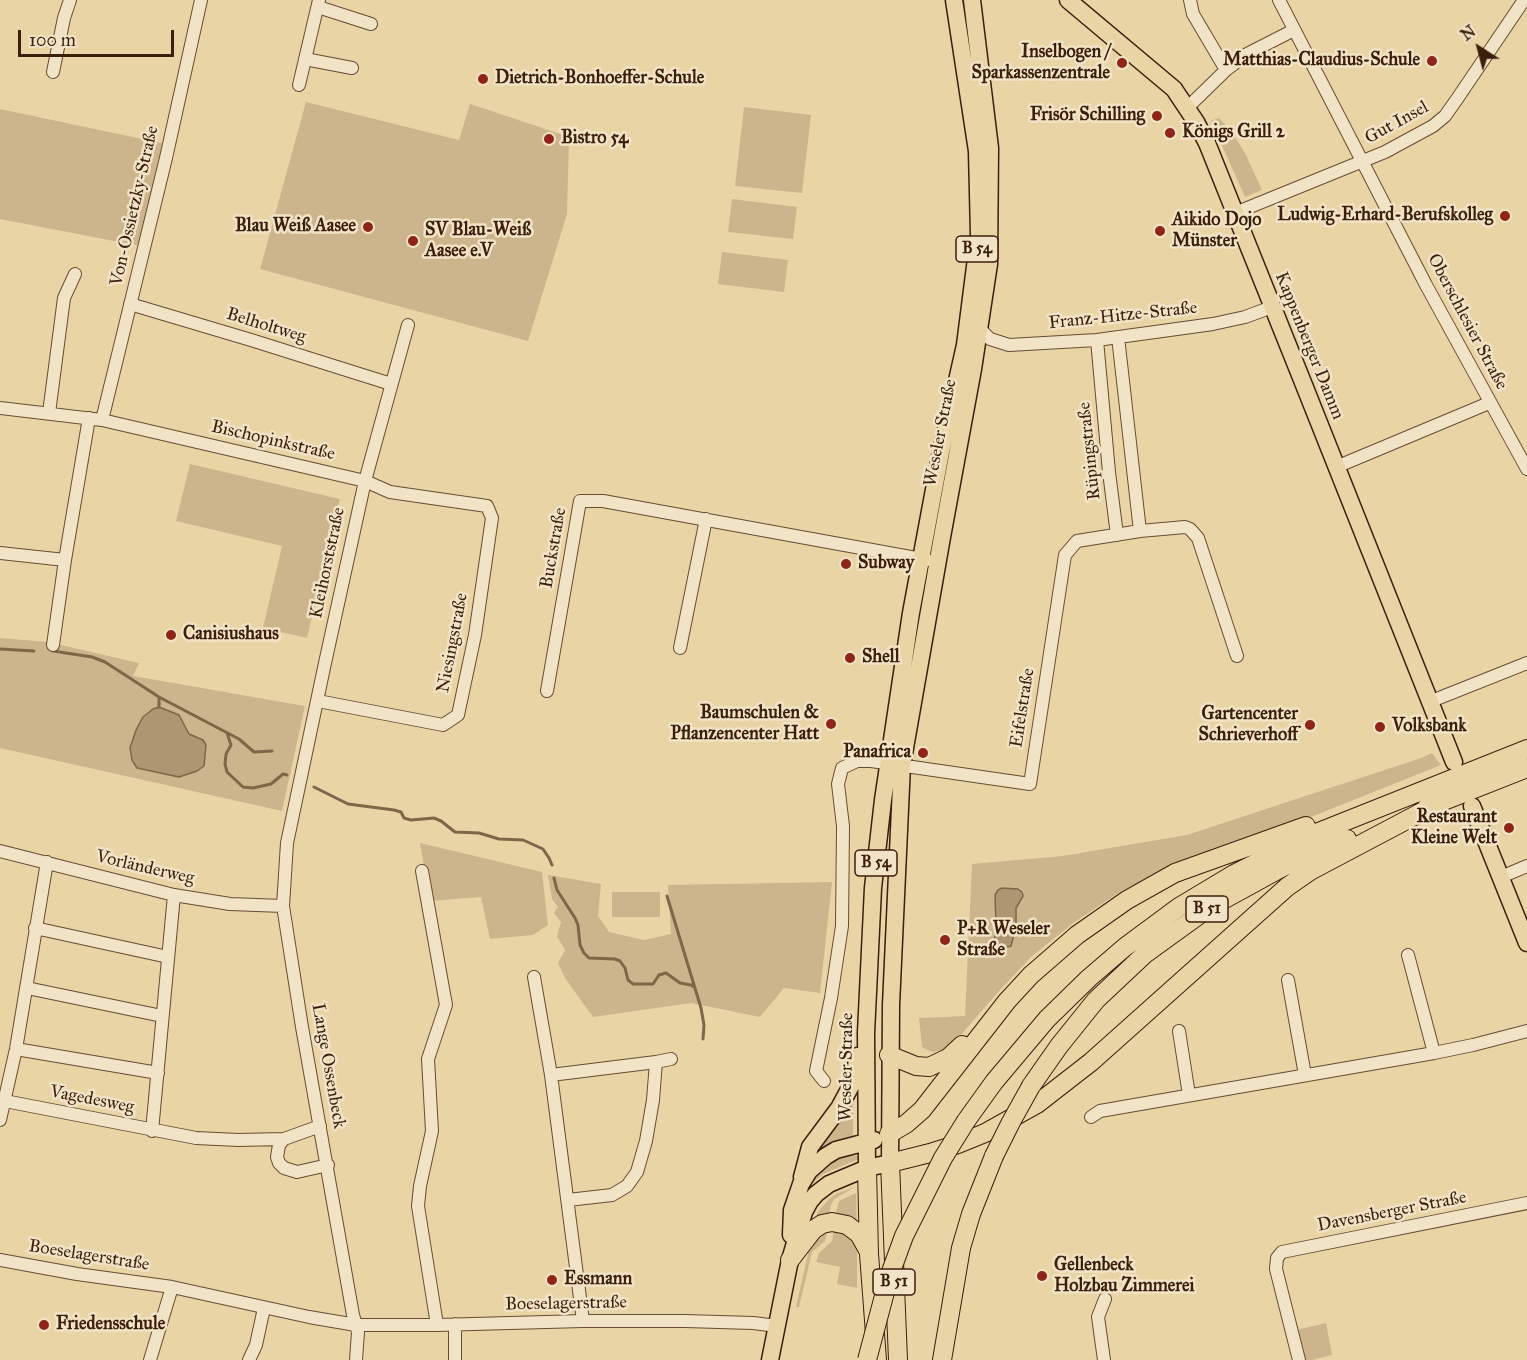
<!DOCTYPE html>
<html>
<head>
<meta charset="utf-8">
<style>
  body { margin:0 }
  #map { position:relative; width:1527px; height:1360px; overflow:hidden; background:#e9d4a6; font-family:"IM FELL Great Primer",serif }
  canvas { display:block }
  .north { position:absolute; left:1449px; top:18px; width:60px; height:60px; -webkit-text-stroke:4px #f1e3c5; paint-order:stroke; rotate:324deg; font-size:16px; font-weight:700; line-height:24px; text-align:center; color:#3c1e0c }
  .north::after { content:''; display:block; margin:auto; width:21px; height:27px; background:#3c1e0c; clip-path:polygon(50% 0,100% 100%,50% 72%,0 100%) }
  .scale { position:absolute; left:18px; top:30px; width:156px; height:27px; box-sizing:border-box; border:3px solid #3c1e0c; border-top:0; padding-left:8px; font-size:18px; line-height:21px; white-space:nowrap; color:#3c1e0c; -webkit-text-stroke:4px #f1e3c5; paint-order:stroke }
</style>
</head>
<body>
<div id="map">
<canvas width="1527" height="1360"></canvas>
<div class="north">N</div>
<div class="scale">100 m</div>
</div>
<script>
const ctx = document.querySelector('canvas').getContext('2d');
ctx.lineJoin = 'round';
function fill(path, color) { ctx.fillStyle = color; ctx.fill(path, 'evenodd'); }
const poly = rows => new Path2D(rows.map(r => 'M' + r).join(''));
function stroke(path, color, width, dash) { ctx.strokeStyle = color; ctx.lineWidth = width; ctx.lineCap = dash ? 'butt' : 'round'; ctx.setLineDash(dash || []); ctx.stroke(path); }
function drawText(font, color, halo, rows, align = 'center') {
  ctx.font = font + ' "IM FELL Great Primer",serif'; ctx.lineWidth = 5; ctx.setLineDash([]); ctx.textBaseline = 'middle'; ctx.strokeStyle = halo; ctx.fillStyle = color; for (const [text, x, y, turn = 0] of rows) {
    ctx.save(); ctx.translate(x, y); ctx.rotate((+turn || 0) * Math.PI / 180); ctx.textAlign = isNaN(turn) ? turn : align; if (halo) ctx.strokeText(text, 0, 0); ctx.fillText(text, 0, 0); ctx.restore();
  }
}
const green = poly([
  [306,102,459,140,470,104,569,137,567,214,528,341,260,269],
  [744,107,811,115,802,193,735,186],
  [0,109,166,144,140,246,0,219],
  [1219,118,1232,132,1246,155,1262,190,1245,197,1211,121],
  [732,199,797,207,793,239,728,232],
  [722,252,788,260,784,292,718,284],
  [190,464,340,499,307,638,263,628,282,546,176,521],
  [0,638,48,642,139,663,133,676,305,706,282,811,0,748],
  [1432,753,1441,765,1291,825,1179,863,1123,890,1076,921,1032,956,1000,990,952,1045,943,1050,932,1052,922,1047,919,1018,965,1016,972,864,1063,856,1187,835,1421,758],
  [420,843,542,872,548,925,533,935,490,939,481,897,430,901],
  [548,875,601,884,598,916,609,932,644,940,671,934,668,885,832,882,820,993,784,988,760,1017,691,1003,593,1017,565,978,558,963,565,950,557,936,561,922,554,913,558,907,552,899],
  [612,892,660,892,660,917,612,917],
  [853,1094,853,1136,844,1138,817,1154,812,1154],
  [849,1155,859,1156,859,1159,823,1174,807,1188,818,1171,834,1159],
  [855,1187,834,1199,831,1205,829,1217,814,1220,818,1212,829,1199,836,1194],
  [856,1193,857,1225,835,1217,839,1201],
  [828,1228,825,1241,812,1252,799,1307,796,1307,811,1241],
  [834,1228,849,1234,857,1248,857,1288,837,1284,840,1267,816,1262,819,1253,832,1241],
  [1326,1323,1332,1355,1312,1360,1303,1360,1296,1330]
]);
const water = poly([
  [159,707,179,715,189,734,203,740,206,745,204,766,197,771,179,777,137,768,132,760,130,748,136,730,143,717,153,709,159,707],
  [1002,888,1018,889,1022,892,1023,896,1016,908,1016,927,1011,946,998,949,993,943,995,936,999,932,996,926,995,895,998,890,1002,888]
]);
const stream = poly([
  [0,649,34,651],
  [53,651,92,657,105,662,159,697,239,739,254,752,272,751],
  [159,707,159,697],
  [227,733,231,745,226,754,225,764,227,772,243,787,253,788,271,784,283,774,287,775],
  [314,787,348,804,394,810,401,812,404,818,411,820,434,818,441,821,455,832,479,833,499,839,523,840,543,849,549,858,552,865],
  [554,878,557,890,575,918,578,925,580,945,584,953,589,958,615,959,620,961,625,968,628,980,633,984,653,984,659,975,666,973,680,983,691,985,694,987],
  [667,896,701,1008,704,1025,703,1039]
]);
const minor = poly([
  [1190,0,1193,14,1226,70],
  [1279,0,1426,285,1527,469],
  [318,7,371,24],
  [305,59,352,68],
  [53,72,64,18,70,0],
  [299,85,319,0],
  [1187,108,1226,70,1247,54,1294,30],
  [1235,213,1385,152,1433,126,1445,116,1457,99,1524,0],
  [130,304,251,340,391,384],
  [980,329,990,339,1009,345,1097,340,1213,324,1245,317,1272,307],
  [1118,337,1140,531],
  [1097,340,1109,472,1117,535],
  [0,408,102,420,365,481,390,492,487,506,492,518,475,635,458,715,443,725,318,701],
  [49,413,64,298,75,274],
  [102,420,166,158,201,0],
  [1336,467,1489,403],
  [0,553,65,560],
  [53,645,65,560,89,418],
  [680,648,706,519],
  [547,691,580,501,603,501,927,560],
  [1429,702,1527,663],
  [0,851,174,895,230,904,283,906],
  [422,871,446,1005,428,1059,432,1131,420,1186,418,1206,437,1325],
  [1501,877,1527,866],
  [35,928,168,957],
  [1408,955,1434,1053],
  [534,977,551,1075,583,1321],
  [1288,980,1305,1075],
  [27,988,162,1016],
  [1179,1031,1189,1095],
  [16,1049,158,1073],
  [656,1062,671,1059],
  [551,1075,656,1062,653,1100,646,1141,637,1172,627,1186,612,1195,568,1200],
  [824,1081,816,1071,831,998,842,926,843,826,838,784,842,768,857,761,871,761,1030,784,1065,555,1077,541,1140,531,1185,527,1190,529,1198,538,1237,656],
  [5,1101,196,1138,238,1140,284,1139,320,1126],
  [1091,1117,1100,1111,1434,1053,1473,1045,1527,1031],
  [0,1120,16,1049,47,862],
  [152,1131,174,895],
  [284,1139,279,1145,277,1157,279,1163,284,1168,297,1172,328,1165],
  [0,1260,77,1274,172,1287,309,1317,356,1325,437,1325,583,1321,685,1321,753,1323,777,1326],
  [455,1324,455,1360],
  [150,1360,172,1287],
  [249,1360,256,1345,264,1308],
  [356,1360,358,1332,353,1315,302,1027,283,906,287,843,325,663,365,481,408,325],
  [1104,1360,1098,1317,1105,1299],
  [1299,1360,1276,1269,1277,1258,1282,1252,1527,1203]
]);
const major = poly([
  [1068,0,1174,89,1196,122,1207,143,1304,385,1454,762],
  [1472,806,1527,943],
  [867,1168,866,1033,873,888,883,800,911,613,941,452,965,345,979,235,977,151,954,0],
  [802,1177,810,1147,839,1108,852,1084,856,1068,857,1056],
  [791,1235,792,1210,801,1184,809,1171,826,1156,836,1150,874,1140],
  [770,1360,790,1260,804,1212,810,1201,816,1194,829,1184,867,1168,890,1163,891,1005,902,765,942,537,973,369,989,264,990,148,972,0]
]);
const highway = poly([
  [1426,808,1527,768],
  [889,1055,916,1066,929,1067,948,1058,962,1045],
  [1031,1086,1059,1046,1096,1000,1145,954,1210,907,1283,867,1347,839],
  [966,1121,994,1082,1047,1019,1089,978,1125,947,1179,907,1234,874,1316,833,1527,749],
  [889,1134,906,1124,922,1110,1007,1001,1031,975,1077,935,1127,900,1175,873,1306,826],
  [867,1168,869,1254,877,1360],
  [790,1260,813,1230,822,1224,832,1222,847,1225,859,1234,869,1252],
  [898,1360,890,1163,930,1153,958,1144,985,1133,1037,1104,1091,1062,1287,887,1310,871,1435,805],
  [942,1360,961,1248,971,1214,994,1156]
]);
const highwayBridge = poly([
  [994,1156,1011,1122,1031,1086],
  [867,1360,889,1277,904,1236,943,1158,966,1121]
]);
const markers = [
  [1432,61,6,"#8f2418"],
  [1122,63,6,"#8f2418"],
  [483,79,6,"#8f2418"],
  [1157,116,6,"#8f2418"],
  [1170,133,6,"#8f2418"],
  [549,139,6,"#8f2418"],
  [1505,216,6,"#8f2418"],
  [368,227,6,"#8f2418"],
  [1160,231,6,"#8f2418"],
  [413,241,6,"#8f2418"],
  [846,564,6,"#8f2418"],
  [171,635,6,"#8f2418"],
  [850,658,6,"#8f2418"],
  [831,724,6,"#8f2418"],
  [1310,725,6,"#8f2418"],
  [1380,727,6,"#8f2418"],
  [923,753,6,"#8f2418"],
  [1509,828,6,"#8f2418"],
  [945,940,6,"#8f2418"],
  [1042,1276,6,"#8f2418"],
  [552,1280,6,"#8f2418"],
  [44,1325,6,"#8f2418"]
];
const shields = [
  [977,249,42],
  [876,863,42],
  [1207,909,42],
  [894,1282,42]
];
const shieldNames = [
  ["B 54",977,249],
  ["B 54",876,863],
  ["B 51",1207,909],
  ["B 51",894,1282]
];
const poiNames = [
  ["Inselbogen /",1110,53,"right"],
  ["Sparkassenzentrale",1110,74,"right"],
  ["Matthias-Claudius-Schule",1420,61,"right"],
  ["Dietrich-Bonhoeffer-Schule",495,79],
  ["Frisör Schilling",1145,116,"right"],
  ["Königs Grill 2",1182,133],
  ["Bistro 54",561,139],
  ["Ludwig-Erhard-Berufskolleg",1493,216,"right"],
  ["Aikido Dojo",1172,221],
  ["Münster",1172,242],
  ["Blau Weiß Aasee",356,227,"right"],
  ["SV Blau-Weiß",425,231],
  ["Aasee e.V",425,252],
  ["Subway",858,564],
  ["Canisiushaus",183,635],
  ["Shell",862,658],
  ["Baumschulen &",819,714,"right"],
  ["Pflanzencenter Hatt",819,735,"right"],
  ["Gartencenter",1298,715,"right"],
  ["Schrieverhoff",1298,736,"right"],
  ["Volksbank",1392,727],
  ["Panafrica",911,753,"right"],
  ["Restaurant",1497,818,"right"],
  ["Kleine Welt",1497,839,"right"],
  ["P+R Weseler",957,930],
  ["Straße",957,951],
  ["Gellenbeck",1054,1266],
  ["Holzbau Zimmerei",1054,1287],
  ["Essmann",564,1280],
  ["Friedensschule",56,1325]
];
const streetNames = [
  ["Gut Insel",1397,123,-29],
  ["Von-Ossietzky-Straße",135,206,-77],
  ["Franz-Hitze-Straße",1123,316,-6],
  ["Oberschlesier Straße",1467,322,62],
  ["Belholtweg",266,326,17],
  ["Kappenberger Damm",1309,346,68],
  ["Weseler Straße",941,433,-79],
  ["Bischopinkstraße",273,441,13],
  ["Rüpingstraße",1090,451,-96],
  ["Buckstraße",554,548,-80],
  ["Kleihorststraße",328,563,-78],
  ["Niesingstraße",453,643,-79],
  ["Eifelstraße",1023,708,-81],
  ["Vorländerweg",145,868,13],
  ["Lange Ossenbeck",328,1066,80],
  ["Weseler Straße",847,1067,-89],
  ["Vagedesweg",92,1100,11],
  ["Davensberger Straße",1392,1212,-11],
  ["Boeselagerstraße",89,1256,9],
  ["Boeselagerstraße",566,1304,-1]
];
fill(green, '#ccb58c');
fill(water, '#ae9672');
stroke(water, '#806649', 1.5);
stroke(stream, '#806649', 3);
stroke(minor, '#674c32', 14);
stroke(major, '#3c1e0c', 19);
stroke(highway, '#3c1e0c', 20);
stroke(minor, '#f1e3c5', 12);
stroke(major, '#e9d4a6', 16);
stroke(highway, '#e9d4a6', 18);
stroke(highwayBridge, '#3c1e0c', 20, []);
stroke(highwayBridge, '#e9d4a6', 18);
for (const [x, y, r, color] of markers) { const dot = new Path2D(); dot.arc(x, y, r, 0, 2 * Math.PI); ctx.fillStyle = color; ctx.fill(dot); stroke(dot, '#f1e3c5', 2); }
for (const [x, y, w] of shields) { const box = new Path2D(); box.roundRect(x - w / 2, y - 13, w, 26, 4.5); ctx.fillStyle = '#f1e3c5'; ctx.fill(box); stroke(box, '#3c1e0c', 1.5); }
drawText('bold 16px', '#3c1e0c', null, shieldNames);
drawText('bold 18px', '#3c1e0c', '#f1e3c5', poiNames, 'left');
drawText('18px', '#3c1e0c', '#f1e3c5', streetNames);
</script>
</body>
</html>
